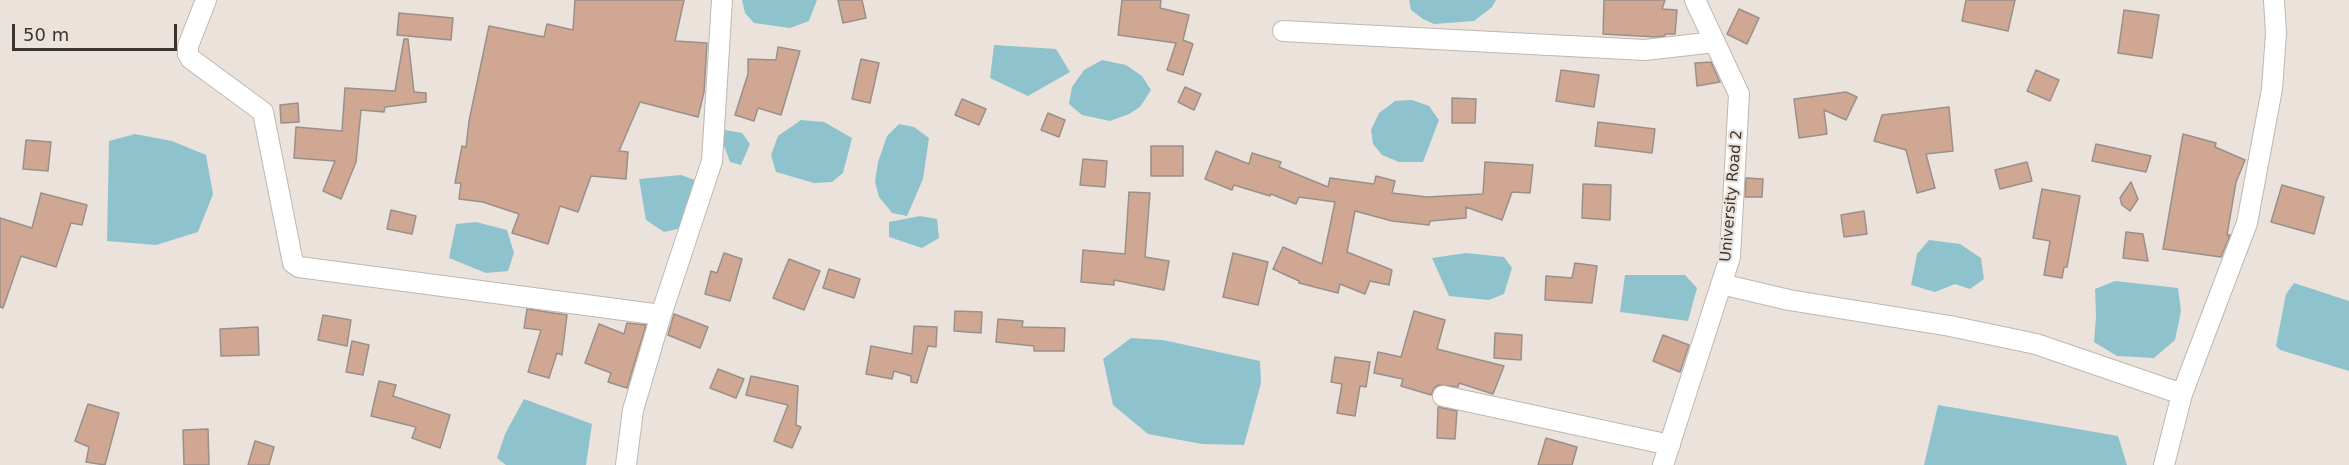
<!DOCTYPE html>
<html>
<head>
<meta charset="utf-8">
<style>
  body { margin:0 }
  #map { position:relative; width:2349px; height:465px; overflow:hidden; background:#ebe2dc; font-family:"DejaVu Sans",sans-serif }
  canvas { display:block }
  .scale { position:absolute; left:12px; top:24px; width:165px; height:27px; box-sizing:border-box; border:3px solid #373431; border-top:0; padding-left:8px; font-size:18px; line-height:21px; white-space:nowrap; color:#373431; -webkit-text-stroke:4px #ebe2dc; paint-order:stroke }
</style>
</head>
<body>
<div id="map">
<canvas width="2349" height="465"></canvas>
<div class="scale">50 m</div>
</div>
<script>
const ctx = document.querySelector('canvas').getContext('2d');
ctx.lineJoin = 'round';
function fill(path, color) { ctx.fillStyle = color; ctx.fill(path, 'evenodd'); }
const poly = rows => new Path2D(rows.map(r => 'M' + r).join(''));
function stroke(path, color, width, dash) { ctx.strokeStyle = color; ctx.lineWidth = width; ctx.lineCap = dash ? 'butt' : 'round'; ctx.setLineDash(dash || []); ctx.stroke(path); }
function drawText(font, color, halo, rows, align = 'center') {
  ctx.font = font + ' "DejaVu Sans",sans-serif'; ctx.lineWidth = 4.5; ctx.setLineDash([]); ctx.textBaseline = 'middle'; ctx.strokeStyle = halo; ctx.fillStyle = color; for (const [text, x, y, turn = 0] of rows) {
    ctx.save(); ctx.translate(x, y); ctx.rotate((+turn || 0) * Math.PI / 180); ctx.textAlign = isNaN(turn) ? turn : align; if (halo) ctx.strokeText(text, 0, 0); ctx.fillText(text, 0, 0); ctx.restore();
  }
}
const water = poly([
  [742,0,817,0,809,21,790,28,754,23,745,13],
  [1409,0,1496,0,1492,7,1474,21,1434,24,1423,19,1411,10],
  [994,45,1056,49,1070,72,1028,96,990,78],
  [1102,60,1126,65,1142,76,1151,90,1140,107,1129,114,1110,121,1082,115,1069,104,1072,87,1084,70],
  [1412,100,1429,106,1439,120,1423,162,1399,162,1382,155,1373,144,1371,130,1379,113,1395,101],
  [801,120,824,122,852,138,843,173,832,182,814,183,776,172,771,155,778,136],
  [899,124,914,127,929,138,923,179,907,216,892,213,879,197,875,182,878,162,887,136],
  [725,130,742,133,750,144,741,165,730,162,722,140],
  [135,134,172,141,206,155,213,194,198,232,156,245,107,241,109,141],
  [681,175,695,180,692,206,682,228,664,232,646,220,639,179],
  [920,216,937,219,939,238,922,248,889,237,889,222],
  [476,222,507,230,514,253,508,271,486,273,449,258,456,224],
  [1929,240,1960,244,1981,258,1984,279,1970,289,1955,284,1935,292,1911,285,1917,254],
  [1466,253,1504,257,1512,268,1504,294,1489,300,1449,296,1432,258],
  [1625,275,1685,275,1697,288,1688,321,1620,312],
  [2115,281,2178,288,2181,311,2175,340,2154,358,2117,356,2094,342,2096,316,2095,289],
  [2294,283,2349,301,2349,371,2280,350,2276,346,2286,294],
  [1131,338,1163,340,1260,361,1261,383,1244,445,1202,444,1148,434,1113,405,1103,359],
  [524,399,592,424,586,465,506,465,497,458,505,434],
  [1938,405,2118,436,2127,465,1924,465]
]);
const building = poly([
  [575,0,684,0,675,41,707,43,704,92,698,117,640,102,619,151,628,152,626,179,591,176,578,212,560,206,548,244,512,233,519,214,483,202,459,199,461,183,455,183,462,146,466,147,469,121,489,26,544,37,547,24,573,30,575,0],
  [838,0,862,0,866,18,843,23,838,0],
  [1122,0,1161,0,1160,8,1189,15,1183,40,1193,44,1183,75,1167,70,1176,43,1118,35,1122,0],
  [1604,0,1665,0,1662,9,1677,10,1675,34,1665,34,1665,36,1657,37,1603,34,1604,0],
  [1966,0,2015,0,2008,31,1962,21,1966,0],
  [1739,9,1759,18,1747,44,1727,34,1739,9],
  [2124,10,2159,15,2152,58,2118,53,2124,10],
  [399,13,453,18,451,40,397,35,399,13],
  [404,39,408,39,414,92,426,93,426,102,385,107,384,112,361,110,356,162,341,199,323,191,335,161,294,158,296,127,342,131,345,88,395,91,404,39],
  [778,47,800,51,781,115,758,108,754,121,735,115,748,74,748,59,776,60,778,47],
  [861,59,879,63,870,103,852,99,861,59],
  [1711,62,1720,82,1697,86,1695,63,1711,62],
  [1561,70,1599,75,1594,107,1556,101,1561,70],
  [2036,70,2059,80,2050,101,2027,91,2036,70],
  [1185,87,1201,94,1194,110,1178,102,1185,87],
  [1846,92,1857,97,1846,120,1824,110,1827,134,1799,138,1794,99,1846,92],
  [1452,98,1476,99,1475,123,1452,123,1452,98],
  [962,99,986,109,979,125,955,115,962,99],
  [298,103,299,122,281,123,280,105,298,103],
  [1949,107,1953,151,1926,154,1935,188,1917,193,1906,150,1874,141,1882,115,1949,107],
  [1048,113,1065,120,1059,137,1041,130,1048,113],
  [1598,122,1655,129,1652,153,1595,146,1598,122],
  [2183,134,2216,143,2215,147,2245,160,2236,182,2227,235,2230,235,2221,257,2163,249,2183,134],
  [26,140,51,142,48,171,23,169,26,140],
  [2096,144,2151,156,2146,172,2092,161,2096,144],
  [1151,146,1183,146,1183,176,1151,176,1151,146],
  [1216,151,1249,164,1252,153,1281,162,1279,167,1328,187,1330,178,1374,184,1376,176,1395,181,1392,193,1427,197,1483,194,1485,162,1533,165,1530,193,1512,192,1502,220,1466,207,1466,218,1430,221,1429,225,1392,221,1355,211,1347,252,1392,270,1389,285,1370,281,1365,294,1340,284,1338,293,1299,283,1299,281,1273,269,1283,247,1322,264,1335,202,1299,197,1296,204,1271,194,1270,196,1234,185,1232,190,1205,179,1216,151],
  [1083,159,1107,161,1105,187,1080,185,1083,159],
  [2027,162,2032,181,2000,189,1995,170,2027,162],
  [1746,178,1763,179,1762,197,1745,197,1746,178],
  [2131,182,2138,199,2130,211,2122,205,2120,198,2131,182],
  [1583,184,1611,185,1610,220,1582,218,1583,184],
  [2282,185,2324,197,2314,234,2271,222,2282,185],
  [2042,189,2080,196,2067,267,2064,267,2062,278,2044,275,2050,241,2033,238,2042,189],
  [1129,192,1150,193,1145,257,1169,261,1164,290,1114,280,1114,285,1081,282,1083,250,1125,254,1129,192],
  [41,193,87,205,82,225,71,223,56,267,21,256,3,308,0,307,0,218,32,228,41,193],
  [391,210,416,216,412,234,387,229,391,210],
  [1864,211,1867,234,1844,237,1841,215,1864,211],
  [2126,232,2143,234,2148,261,2123,258,2126,232],
  [724,253,742,259,730,301,705,294,711,271,717,273,724,253],
  [1233,253,1268,262,1258,305,1223,297,1233,253],
  [789,259,820,271,804,310,773,298,789,259],
  [1575,263,1597,266,1592,303,1545,300,1546,276,1572,278,1575,263],
  [829,269,860,279,854,298,823,288,829,269],
  [527,309,567,315,562,355,557,353,549,378,528,372,541,330,524,328,527,309],
  [955,311,982,312,981,333,954,331,955,311],
  [1414,311,1445,320,1437,349,1504,366,1493,394,1459,383,1458,387,1439,385,1434,388,1431,395,1401,386,1403,379,1374,373,1378,352,1401,357,1414,311],
  [674,314,708,327,700,348,668,335,674,314],
  [323,315,351,320,347,346,318,340,323,315],
  [998,319,1023,321,1022,327,1065,328,1064,351,1034,351,1034,346,996,342,998,319],
  [627,323,646,325,627,388,608,382,611,373,585,363,599,324,624,334,627,323],
  [914,326,937,327,936,347,928,346,917,383,911,382,911,376,894,371,892,379,866,374,871,346,912,354,914,326],
  [258,327,259,355,221,356,220,329,258,327],
  [1495,333,1522,335,1521,360,1494,358,1495,333],
  [1663,335,1689,345,1680,372,1653,361,1663,335],
  [352,341,369,345,363,375,346,372,352,341],
  [1335,357,1370,362,1366,387,1360,386,1355,416,1337,413,1342,384,1331,382,1335,357],
  [718,369,744,379,736,398,710,388,718,369],
  [751,376,798,386,796,425,801,427,792,448,774,441,788,405,746,395,751,376],
  [379,381,396,385,393,396,450,415,440,448,412,438,416,427,371,416,379,381],
  [88,404,119,413,105,465,86,462,89,447,75,441,88,404],
  [1438,407,1457,411,1455,439,1437,438,1438,407],
  [208,429,209,465,184,465,183,430,208,429],
  [1546,438,1577,447,1572,465,1538,465,1546,438],
  [255,441,274,447,269,465,248,465,255,441]
]);
const street = poly([
  [206,0,188,46,188,54,191,59,263,112,293,263,299,267,661,315],
  [1283,31,1645,50,1715,42],
  [1721,284,1789,300,1950,326,2036,344,2182,394],
  [1443,396,1670,445],
  [626,465,633,410,661,315,712,161,722,0],
  [1663,465,1730,257,1739,94,1695,0],
  [2164,465,2182,394,2247,223,2272,89,2276,33,2274,0]
]);
const streetNames = [
  ["University Road 2",1732,196,-85]
];
fill(water, '#8ec3cd');
fill(building, '#d0a792');
stroke(building, '#99908b', 1.5);
stroke(street, '#bfb7b0', 22);
stroke(street, '#fff', 20);
drawText('15px', '#373431', '#ebe2dc', streetNames);
</script>
</body>
</html>
